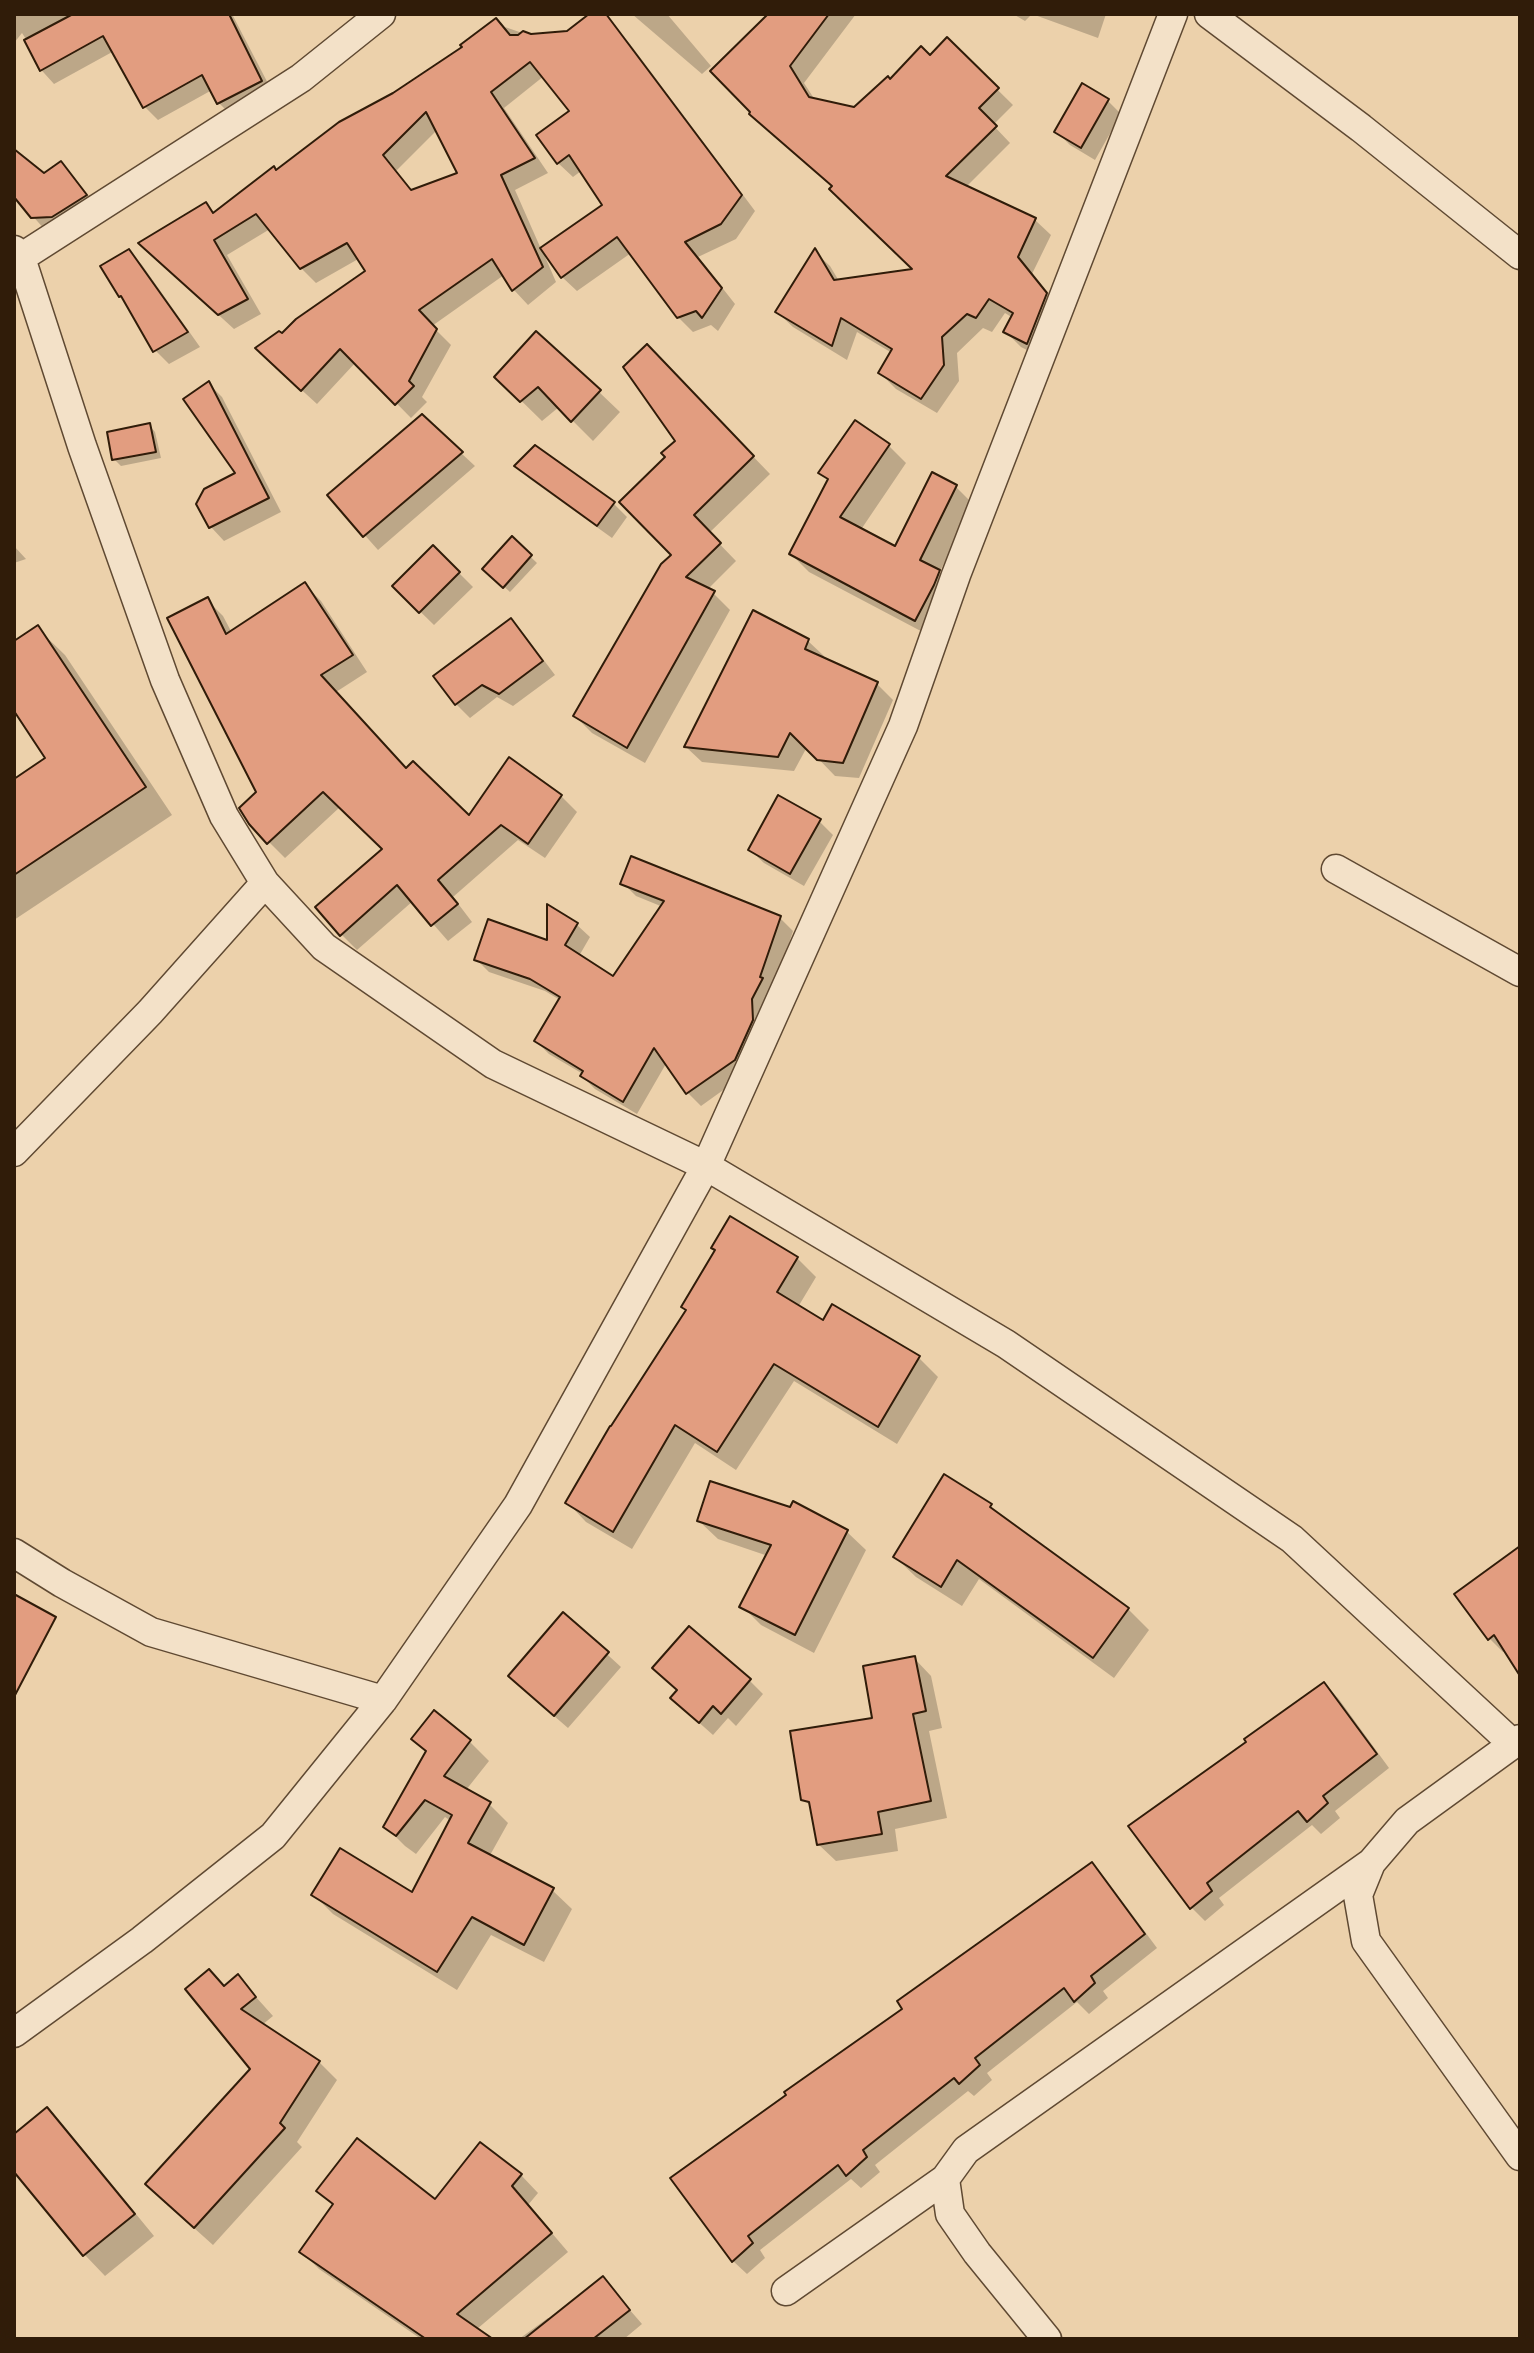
<!DOCTYPE html>
<html>
<head>
<meta charset="utf-8">
<style>
  body { margin:0 }
  #map { position:relative; width:1534px; height:2353px; overflow:hidden; background:#ecd1ab; font-family:Cardo,serif }
  canvas { display:block }
  .frame { position:absolute; inset:0; border:16px solid #301c09; pointer-events:none }
</style>
</head>
<body>
<div id="map">
<canvas width="1534" height="2353"></canvas>
<div class="frame"></div>
</div>
<script>
const ctx = document.querySelector('canvas').getContext('2d');
ctx.lineJoin = 'round';
function fill(path, color) { ctx.fillStyle = color; ctx.fill(path, 'evenodd'); }
const poly = rows => new Path2D(rows.map(r => 'M' + r).join(''));
function stroke(path, color, width, dash) { ctx.strokeStyle = color; ctx.lineWidth = width; ctx.lineCap = dash ? 'butt' : 'round'; ctx.setLineDash(dash || []); ctx.stroke(path); }
const shadow = poly([
  [14,14,72,14,59,42,90,14,232,14,274,95,232,116,219,103,212,90,158,120,145,107,114,51,54,84,35,63,39,59,22,33,14,43],
  [632,14,667,14,711,66,702,74],
  [771,14,856,14,804,83,815,100,855,109,890,81,930,58,947,40,1013,105,993,125,1010,143,966,187,1035,220,1051,235,1032,274,1061,310,1043,358,1021,347,1006,332,1013,318,1005,313,992,332,983,328,957,353,959,381,937,413,896,389,880,373,892,353,857,332,847,360,793,327,777,312,815,252,830,266,839,281,916,271,834,187],
  [1013,14,1032,14,1025,21],
  [1032,14,1106,14,1098,38],
  [505,27,531,36,615,29,630,44,755,211,736,239,698,257,735,304,718,331,711,325,693,332,678,317,631,253,577,291,562,277,544,251,543,252,556,282,528,305,514,290,504,275,432,326,451,345,422,397,427,402,411,418,356,362,317,404,272,363,282,336,368,272,360,258,316,283,301,268,270,229,227,255,261,314,234,329,156,258,206,204,215,213,276,172,513,37],
  [544,76,572,111,558,163,573,177,581,171,605,205,541,249,515,190,548,173,504,108],
  [437,130,460,174,412,191,396,171],
  [1108,101,1121,114,1095,160,1070,145,1057,132],
  [14,152,44,176,61,163,74,177,99,209,46,231,14,195],
  [129,251,142,265,200,347,169,364,155,350],
  [663,363,770,474,709,533,736,561,707,590,713,593,730,610,645,763,592,733,575,716,674,555,668,457,678,442],
  [497,377,599,392,620,412,593,441,559,407,542,421],
  [208,383,222,397,281,512,224,541,211,527,198,504,238,474],
  [149,425,155,432,161,458,121,466,114,459],
  [889,446,906,463,860,531,896,549,956,487,974,505,939,573,956,590,934,638,809,572,791,554,829,481,821,473],
  [461,453,475,466,378,550,330,496],
  [517,466,614,504,627,517,612,538,530,479],
  [512,539,537,563,510,592,485,569],
  [14,546,26,559,14,563],
  [433,547,473,587,434,625,394,586],
  [305,585,321,601,367,672,336,692,407,770,469,818,561,796,577,812,545,858,518,840,453,897,472,922,448,941,413,901,357,950,341,934,384,849,340,807,285,858,269,842,258,793,207,600,223,616,232,633],
  [511,621,524,634,555,675,513,706,497,697,470,718,456,704,436,677],
  [37,628,65,655,172,815,14,920,14,781,48,758,14,708,14,643],
  [808,641,824,656,823,659,877,684,893,700,859,778,835,776,807,747,794,771,702,762,686,747],
  [819,821,833,835,804,886,764,863,750,850],
  [623,883,780,918,793,931,747,1073,701,1106,688,1093,667,1062,637,1114,595,1089,582,1076,583,1074,549,1054,536,1041,560,1000,545,991,489,972,476,959,549,942,577,925,590,937,579,956,614,979,663,907,636,896],
  [797,1258,816,1277,798,1307,824,1322,833,1306,919,1358,938,1377,897,1444,794,1381,736,1470,695,1443,632,1549,586,1522,568,1503],
  [794,1504,847,1532,866,1550,814,1653,761,1625,742,1606,768,1556,718,1539,699,1521,791,1510],
  [990,1506,1003,1518,1128,1609,1149,1630,1114,1678,979,1579,962,1606,916,1577,895,1557],
  [1520,1548,1520,1667,1506,1650,1503,1652,1490,1639,1457,1595],
  [564,1615,621,1667,568,1728,524,1690],
  [914,1658,931,1676,942,1728,929,1731,947,1818,895,1829,898,1851,836,1861,818,1844,812,1807,803,1799,875,1719],
  [750,1681,763,1694,736,1726,728,1718,713,1735,686,1711],
  [1324,1684,1338,1698,1389,1768,1335,1811,1340,1818,1321,1834,1312,1825,1219,1898,1224,1905,1205,1921,1192,1908,1131,1826,1249,1743],
  [434,1713,470,1742,489,1761,466,1790,489,1804,508,1823,489,1857,552,1890,572,1909,544,1962,491,1935,457,1990,333,1914,314,1895,413,1895,451,1821,445,1817,416,1854,405,1846,386,1827,427,1753,413,1739],
  [1091,1864,1105,1878,1157,1948,1103,1991,1108,1998,1089,2014,1077,2002,987,2073,992,2080,974,2096,968,2091,875,2165,880,2172,861,2188,851,2179,760,2250,765,2258,747,2274,733,2261,673,2179,905,2009],
  [238,1977,273,2016,262,2025,319,2062,337,2080,297,2142,302,2147,213,2245,165,2202,252,2069,225,1988],
  [46,2109,67,2130,154,2236,105,2276,85,2255,14,2169,14,2136],
  [521,2175,538,2193,528,2205,568,2252,477,2329,486,2339,421,2339,319,2269,302,2252,334,2206,319,2191,436,2202],
  [603,2279,642,2324,624,2339,519,2339,548,2318,551,2321]
]);
const building = poly([
  [73,14,229,14,262,81,217,104,202,75,143,108,103,36,40,71,24,40,73,14],
  [589,14,606,14,742,195,721,224,685,242,722,288,702,318,696,311,677,318,617,237,561,278,540,248,602,205,569,155,557,164,536,135,569,111,530,62,491,92,535,158,501,175,543,267,512,291,492,259,419,310,437,329,409,381,414,386,395,405,340,349,301,391,255,348,279,331,282,333,296,319,365,271,347,243,300,269,256,214,214,240,248,299,218,315,138,243,206,202,213,213,274,166,276,170,339,122,393,93,462,47,460,45,496,18,510,35,518,35,523,31,531,34,567,31,589,14],
  [426,112,457,173,411,190,383,155,426,112],
  [768,14,829,14,790,66,809,97,854,107,888,76,890,79,921,46,930,55,947,37,999,88,979,108,997,126,946,176,1036,218,1018,257,1047,293,1027,344,1003,332,1013,313,989,299,976,318,967,314,942,337,944,365,921,399,878,373,892,349,841,318,832,346,775,312,815,248,834,280,912,269,829,189,832,186,749,114,750,112,710,71,768,14],
  [1082,83,1109,99,1081,148,1054,132,1082,83],
  [14,149,44,173,61,161,87,195,52,217,31,218,14,197,14,149],
  [129,249,188,332,153,352,121,296,119,297,100,266,129,249],
  [536,331,601,390,571,422,538,387,520,402,494,377,536,331],
  [647,344,754,456,694,515,721,543,686,577,715,591,627,748,573,716,661,564,671,555,619,502,665,457,661,453,675,441,623,367,647,344],
  [209,381,269,498,209,528,196,504,204,489,235,473,183,399,209,381],
  [422,414,463,452,363,537,327,495,422,414],
  [855,420,890,444,840,517,895,546,932,472,957,485,920,560,940,570,934,585,915,621,789,554,828,479,818,473,855,420],
  [150,423,156,452,112,460,107,432,150,423],
  [535,445,615,502,597,526,514,466,535,445],
  [512,536,532,555,503,588,482,569,512,536],
  [433,545,460,572,419,613,392,586,433,545],
  [305,582,353,655,321,675,406,768,413,761,469,815,509,757,562,795,528,844,501,825,438,880,458,904,431,926,397,885,340,936,315,907,382,849,323,792,267,844,249,824,239,808,256,792,167,618,208,597,226,634,305,582],
  [753,610,809,639,805,649,878,682,843,763,817,760,790,733,778,757,684,747,753,610],
  [511,618,543,661,499,694,482,685,455,705,433,676,511,618],
  [38,625,146,787,14,875,14,779,45,758,14,711,14,641,38,625],
  [778,795,821,819,790,874,748,850,778,795],
  [631,856,781,916,760,977,763,978,752,999,753,1020,735,1060,686,1094,654,1048,623,1102,580,1076,583,1071,534,1041,560,997,530,979,474,960,488,919,547,940,547,904,578,923,565,945,613,976,664,901,620,884,631,856],
  [730,1216,798,1257,777,1292,823,1320,832,1304,920,1356,878,1427,774,1364,717,1452,675,1425,613,1532,565,1503,610,1426,611,1426,686,1310,681,1307,715,1250,711,1248,730,1216],
  [944,1474,992,1504,990,1507,1129,1608,1093,1658,957,1560,941,1587,893,1557,944,1474],
  [710,1481,790,1507,793,1501,848,1530,795,1635,739,1607,771,1545,697,1521,710,1481],
  [1520,1546,1520,1676,1494,1635,1488,1640,1454,1594,1520,1546],
  [14,1594,56,1617,14,1697,14,1594],
  [563,1612,609,1652,554,1716,508,1676,563,1612],
  [689,1626,751,1679,721,1714,713,1706,699,1723,670,1698,677,1690,652,1668,689,1626],
  [915,1656,926,1711,913,1714,931,1801,878,1812,882,1834,817,1845,809,1802,801,1800,790,1731,872,1718,863,1666,915,1656],
  [1324,1682,1377,1754,1323,1796,1328,1803,1307,1822,1298,1811,1207,1883,1212,1891,1190,1909,1128,1826,1246,1742,1244,1739,1324,1682],
  [434,1710,471,1740,444,1776,491,1802,468,1843,554,1888,524,1945,472,1917,437,1972,311,1895,340,1848,412,1892,452,1815,425,1800,396,1836,383,1827,426,1751,411,1739,434,1710],
  [1092,1862,1145,1934,1091,1976,1095,1983,1074,2002,1064,1988,975,2058,980,2065,959,2084,954,2078,863,2150,867,2157,846,2176,838,2165,748,2236,753,2243,732,2262,670,2178,786,2095,784,2092,902,2009,897,2001,1092,1862],
  [209,1969,224,1986,238,1974,256,1997,241,2009,320,2061,280,2123,285,2128,194,2228,145,2184,250,2069,185,1989,209,1969],
  [47,2107,135,2214,83,2256,14,2172,14,2134,47,2107],
  [357,2138,435,2199,480,2142,522,2174,512,2186,552,2233,457,2314,493,2339,426,2339,299,2252,333,2204,316,2191,357,2138],
  [603,2276,630,2310,593,2339,524,2339,603,2276]
]);
const street = poly([
  [1209,14,1361,128,1520,255],
  [14,250,21,258,82,446,165,680,224,816,265,883,324,947,493,1064,706,1166,1006,1344,1292,1539,1513,1744],
  [14,262,301,78,381,14],
  [1336,869,1520,972],
  [14,1152,150,1012,265,883],
  [14,1553,62,1583,151,1632,383,1700],
  [1520,1739,1407,1821,1371,1863,1358,1895,1366,1941,1520,2156],
  [14,2033,142,1940,273,1836,383,1700,518,1505,706,1166,903,726,956,575,1173,14],
  [945,2179,950,2214,977,2253,1047,2339],
  [786,2291,945,2179,966,2150,1371,1863]
]);
fill(shadow, '#0003');
fill(building, '#e29d80');
stroke(building, '#301c09', 2);
stroke(street, '#5f4932', 31);
stroke(street, '#f3e1c8', 28);
</script>
</body>
</html>
